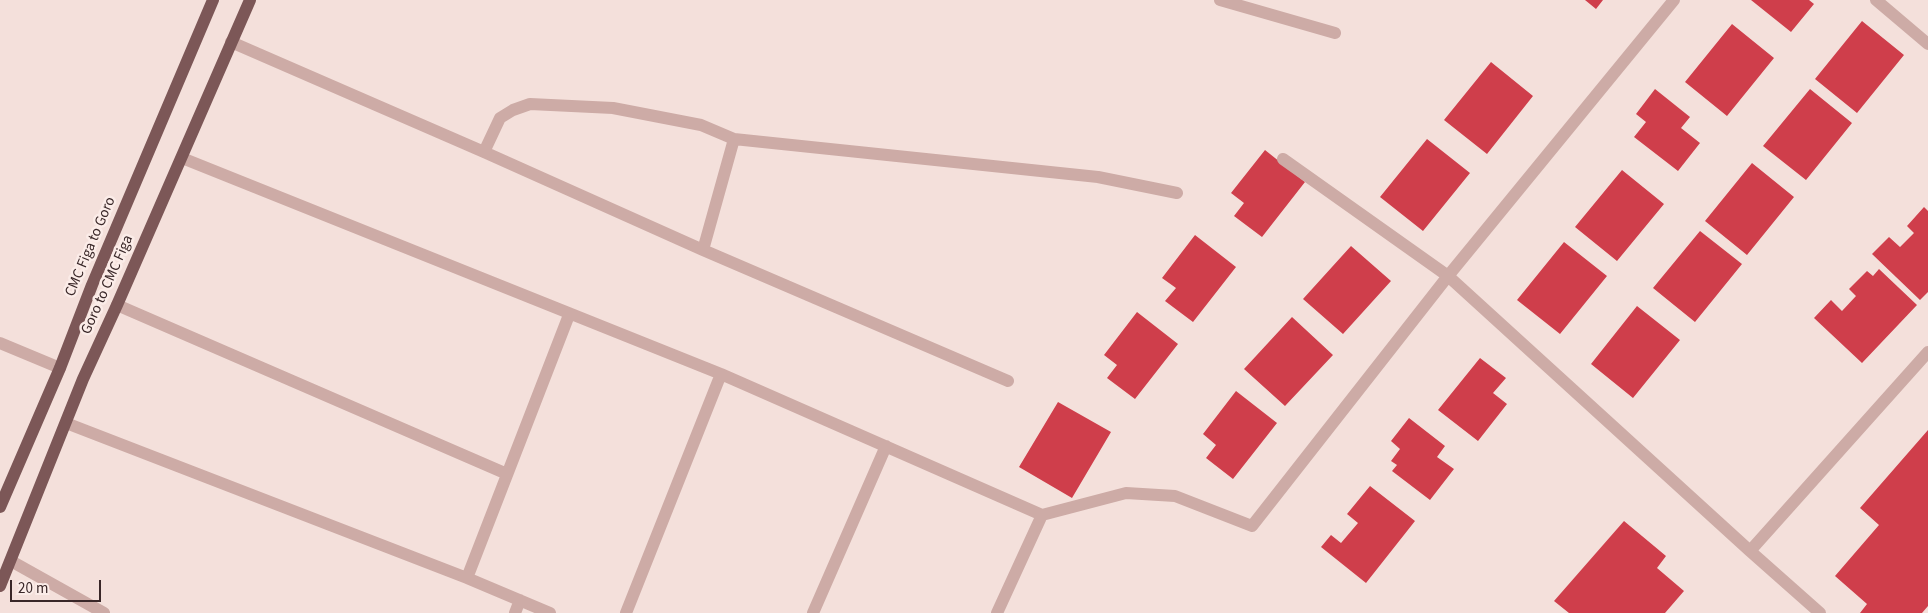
<!DOCTYPE html>
<html>
<head>
<meta charset="utf-8">
<style>
  body { margin:0 }
  #map { position:relative; width:1928px; height:613px; overflow:hidden; background:#f4e0db; font-family:"Source Sans 3",sans-serif }
  canvas { display:block }
  .scale { position:absolute; left:10px; top:580px; width:91px; height:22px; box-sizing:border-box; border:2px solid #392728; border-top:0; padding-left:6px; font-size:15px; line-height:18px; white-space:nowrap; color:#392728; -webkit-text-stroke:4px #fbece8; paint-order:stroke }
</style>
</head>
<body>
<div id="map">
<canvas width="1928" height="613"></canvas>
<div class="scale">20 m</div>
</div>
<script>
const ctx = document.querySelector('canvas').getContext('2d');
ctx.lineJoin = 'round';
function fill(path, color) { ctx.fillStyle = color; ctx.fill(path, 'evenodd'); }
const poly = rows => new Path2D(rows.map(r => 'M' + r).join(''));
function stroke(path, color, width, dash) { ctx.strokeStyle = color; ctx.lineWidth = width; ctx.lineCap = dash ? 'butt' : 'round'; ctx.setLineDash(dash || []); ctx.stroke(path); }
function drawText(font, color, halo, rows, align = 'center') {
  ctx.font = font + ' "Source Sans 3",sans-serif'; ctx.lineWidth = 5; ctx.setLineDash([]); ctx.textBaseline = 'middle'; ctx.strokeStyle = halo; ctx.fillStyle = color; for (const [text, x, y, turn = 0] of rows) {
    ctx.save(); ctx.translate(x, y); ctx.rotate((+turn || 0) * Math.PI / 180); ctx.textAlign = isNaN(turn) ? turn : align; if (halo) ctx.strokeText(text, 0, 0); ctx.fillText(text, 0, 0); ctx.restore();
  }
}
const building = poly([
  [1585,0,1603,0,1596,9],
  [1751,0,1809,0,1814,4,1791,32],
  [1862,21,1904,55,1857,113,1815,79],
  [1732,24,1774,58,1727,116,1685,82],
  [1491,62,1533,96,1487,154,1444,120],
  [1655,89,1690,117,1681,128,1700,143,1678,171,1634,137,1646,122,1636,114],
  [1810,89,1852,123,1806,180,1763,146],
  [1427,139,1470,173,1423,231,1380,197],
  [1265,150,1305,182,1262,237,1234,216,1244,203,1231,193],
  [1752,163,1794,197,1747,255,1705,221],
  [1622,170,1664,204,1617,261,1575,227],
  [1924,207,1928,211,1928,292,1920,300,1872,254,1889,237,1900,247,1914,233,1907,226],
  [1700,231,1742,264,1695,322,1653,288],
  [1195,235,1236,267,1193,322,1165,301,1176,288,1162,278],
  [1564,242,1607,276,1560,334,1517,300],
  [1351,246,1391,281,1343,334,1303,299],
  [1879,269,1917,305,1862,363,1814,318,1831,300,1842,311,1856,296,1849,289,1867,271,1873,276],
  [1637,306,1680,340,1633,398,1591,364],
  [1137,312,1178,344,1135,399,1107,378,1117,365,1104,355],
  [1292,317,1333,355,1285,406,1244,369],
  [1480,358,1506,378,1493,393,1507,404,1478,441,1438,410],
  [1236,391,1277,423,1233,479,1206,458,1216,445,1203,434],
  [1058,402,1111,432,1072,498,1019,467],
  [1409,418,1445,446,1437,457,1454,469,1430,500,1392,471,1397,465,1391,461,1400,449,1391,441],
  [1928,430,1928,606,1922,613,1860,613,1867,604,1835,576,1879,525,1860,508],
  [1370,486,1415,521,1366,583,1321,547,1331,535,1341,543,1358,523,1347,514],
  [1624,521,1666,556,1657,568,1684,591,1665,613,1569,613,1554,601]
]);
const street = poly([
  [1220,0,1335,33],
  [1876,0,1928,44],
  [231,42,484,152,703,250,1008,381],
  [484,152,500,118,513,110,530,104,613,108,701,125,734,139,1098,177,1177,193],
  [182,158,721,374,1042,515,1126,493,1175,496,1252,526,1448,276,1674,0],
  [1283,159,1448,276,1750,551,1820,613],
  [703,250,734,139],
  [117,305,507,474],
  [0,343,60,368],
  [66,423,467,578,550,613],
  [1750,551,1928,352],
  [11,561,104,613],
  [467,578,569,315],
  [515,613,520,600],
  [626,613,721,374],
  [813,613,886,446],
  [997,613,1042,515]
]);
const primary = poly([
  [0,507,60,368,92,285,213,0],
  [0,586,83,379,117,305,250,0]
]);
const streetNames = [
  ["CMC Figa to Goro",91,247,-67],
  ["Goro to CMC Figa",108,285,-66]
];
fill(building, '#cf3e4b');
stroke(street, '#cdaba6', 12);
stroke(primary, '#7c5757', 12);
drawText('15px', '#392728', '#fbece8', streetNames);
</script>
</body>
</html>
